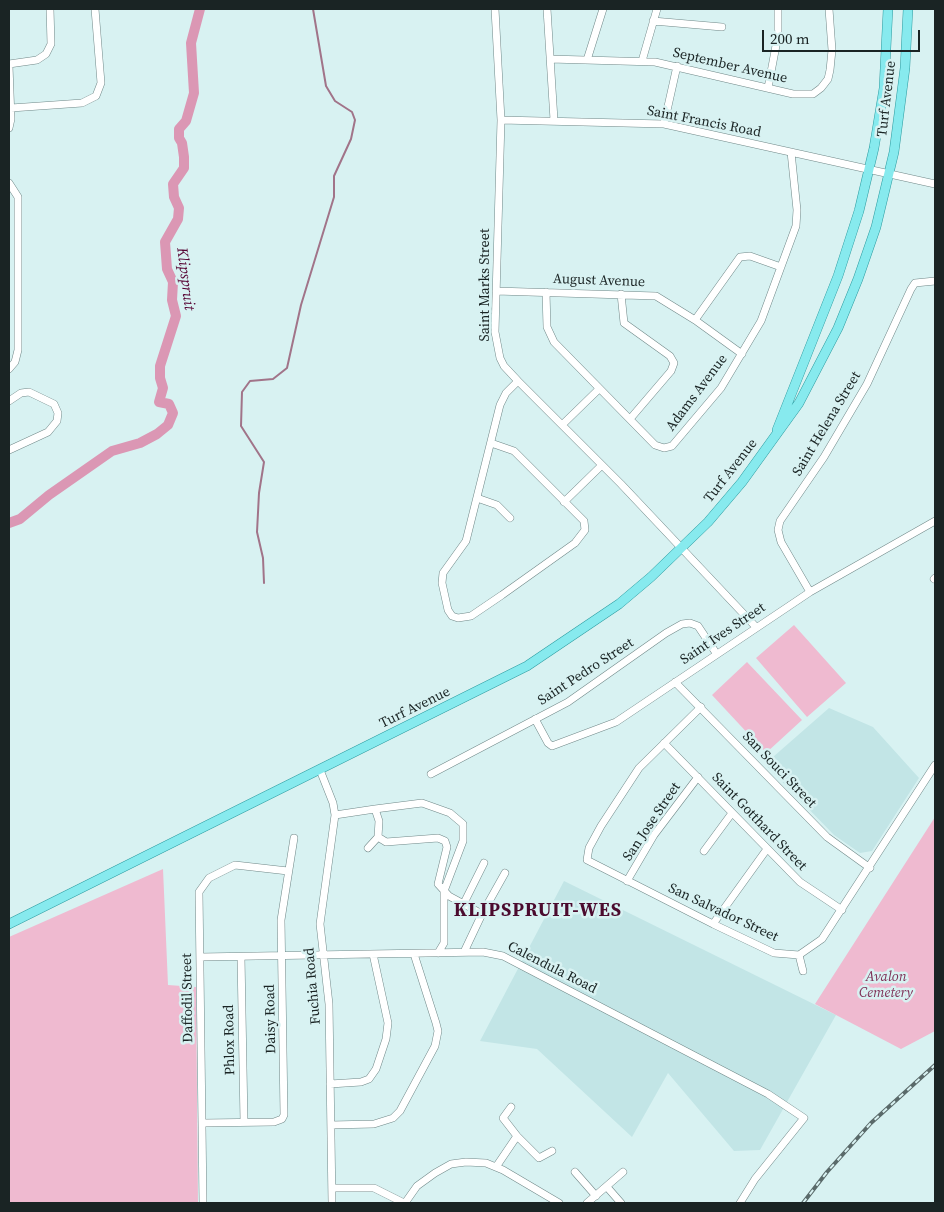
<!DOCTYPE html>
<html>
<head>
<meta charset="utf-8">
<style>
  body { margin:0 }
  #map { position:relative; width:944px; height:1212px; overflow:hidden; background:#d8f2f2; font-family:"Source Serif 4",serif }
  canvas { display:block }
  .frame { position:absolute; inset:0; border:10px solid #1a2424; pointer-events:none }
  .scale { position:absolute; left:762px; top:30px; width:158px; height:22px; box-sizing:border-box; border:2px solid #1a2424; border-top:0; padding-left:6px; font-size:15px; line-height:18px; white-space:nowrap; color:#1a2424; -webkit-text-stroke:4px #d8f2f2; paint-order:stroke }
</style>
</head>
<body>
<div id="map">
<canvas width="944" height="1212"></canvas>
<div class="frame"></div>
<div class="scale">200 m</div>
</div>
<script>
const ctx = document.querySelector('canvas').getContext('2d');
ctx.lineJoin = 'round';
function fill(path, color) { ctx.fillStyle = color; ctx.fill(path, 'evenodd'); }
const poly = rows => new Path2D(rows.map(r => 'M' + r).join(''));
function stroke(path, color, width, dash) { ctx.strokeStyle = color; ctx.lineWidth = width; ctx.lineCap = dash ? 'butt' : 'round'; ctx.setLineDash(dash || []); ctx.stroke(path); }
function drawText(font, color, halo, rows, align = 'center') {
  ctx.font = font + ' "Source Serif 4",serif'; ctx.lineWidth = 5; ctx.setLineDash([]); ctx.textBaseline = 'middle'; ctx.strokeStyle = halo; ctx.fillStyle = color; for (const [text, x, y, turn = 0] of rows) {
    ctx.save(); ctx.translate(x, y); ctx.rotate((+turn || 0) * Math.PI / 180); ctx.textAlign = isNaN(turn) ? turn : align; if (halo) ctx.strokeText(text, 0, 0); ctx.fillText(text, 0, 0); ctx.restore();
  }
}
const built = poly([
  [829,708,873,727,919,778,872,851,860,853,834,835,765,764],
  [564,881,836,1015,760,1150,734,1151,668,1073,632,1137,537,1049,480,1041]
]);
const green = poly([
  [794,625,846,683,807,717,756,658],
  [747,662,802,720,766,753,712,695],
  [935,817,935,1031,901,1049,815,1004],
  [163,869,168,985,196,987,198,1203,9,1203,9,937]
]);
const stream = poly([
  [264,583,263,558,257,532,259,493,264,462,241,426,242,392,250,381,273,379,287,368,301,305,334,197,334,176,351,139,355,120,352,112,335,101,326,86,313,9]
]);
const river = poly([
  [9,523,20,519,49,495,112,451,140,443,157,434,168,425,173,413,169,404,159,402,163,388,160,378,160,366,176,316,172,300,173,282,167,269,165,242,178,219,179,208,174,197,173,184,184,168,184,157,182,143,179,138,179,129,186,121,194,93,191,43,200,9]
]);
const minor = poly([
  [495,9,501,120,495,332,500,358,504,366,518,381,621,484,755,626],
  [547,9,554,120],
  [653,21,722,27],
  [550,59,655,62,793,94,813,94,821,88,828,79,830,70,832,50,829,9],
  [587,60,603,9],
  [642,61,657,9],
  [9,64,37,60,46,54,51,44,50,9],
  [9,66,11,119,9,128],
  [768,88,778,35,778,9],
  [11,108,82,103,96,96,101,83,95,9],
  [501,120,664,124,935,184],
  [664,124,677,66],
  [9,183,18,197,18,350,15,362,9,369],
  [496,291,656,296,695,320,742,354],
  [546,292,547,327,554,342,655,445,664,448,672,446,721,388,761,321,796,226,797,210,791,152],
  [621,294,624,323,670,356,674,363,671,371,630,419],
  [695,320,740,257,750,256,781,267],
  [9,401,21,393,29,392,54,404,58,413,57,421,48,432,9,450],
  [563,424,599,389],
  [491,443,514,451,584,521,585,530,575,543,502,595,471,616,458,618,452,616,448,610,442,583,443,573,466,541,500,405,506,393,518,381],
  [477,498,497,505,510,518],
  [564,502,602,465],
  [934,579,935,578],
  [810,592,781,542,778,530,780,521,824,457,867,384,911,289,915,283,935,281],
  [675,682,827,837,870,868],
  [701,707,639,768,601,826,589,848,587,860,713,924,774,953,799,955,822,939,935,765],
  [535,719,548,743,552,746,616,722,810,592,935,521],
  [664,743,800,882,842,910],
  [320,770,333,803,335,815,320,924,329,1004,332,1203],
  [431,774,568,702,666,633,682,624,690,623,698,626,716,653],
  [375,809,422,803,450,813,463,824,463,841,444,891,444,943,438,953],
  [335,815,375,809,379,821,378,837,386,842,438,838,445,841,447,847,438,884,449,896,482,914],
  [368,848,378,837],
  [704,851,732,813],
  [627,881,654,835,698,777],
  [463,905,484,863],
  [713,924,767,849],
  [464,952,482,914,505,873],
  [799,955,803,971],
  [200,957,483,952,503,956,768,1094,804,1118,755,1179,740,1203],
  [241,957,244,1122],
  [330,1084,361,1082,369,1079,376,1069,386,1039,388,1023,373,954],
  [511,1107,503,1118,517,1136,539,1158,552,1151],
  [203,1123,274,1122,282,1119,284,1115,281,920,294,838],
  [331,1125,374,1124,393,1118,400,1111,435,1046,438,1031,436,1023,414,954],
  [496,1167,517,1136],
  [575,1172,596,1196],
  [607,1187,621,1203],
  [332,1188,374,1188,404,1203],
  [203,1203,199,892,209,878,235,865,288,871],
  [405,1203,417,1186,435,1173,451,1164,466,1162,486,1163,503,1170,559,1203],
  [587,1203,623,1172]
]);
const major = poly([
  [777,430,838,276,859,211,874,148,884,88,888,9],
  [9,924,527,666,619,604,651,577,708,522,742,482,799,403,838,328,858,279,876,227,894,152,905,68,908,9]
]);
const rail = poly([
  [803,1203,827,1172,871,1123,935,1065]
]);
const streetNames = [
  ["September Avenue",730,66,13],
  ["Turf Avenue",887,99,-83],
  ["Saint Francis Road",704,122,11],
  ["August Avenue",599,281,2],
  ["Saint Marks Street",485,285,-90],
  ["Adams Avenue",697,393,-53],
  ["Saint Helena Street",827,424,-59],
  ["Turf Avenue",731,471,-52],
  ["Saint Ives Street",723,634,-34],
  ["Saint Pedro Street",586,672,-33],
  ["Turf Avenue",415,708,-26],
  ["San Souci Street",779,770,46],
  ["San Jose Street",652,822,-56],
  ["Saint Gotthard Street",759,822,46],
  ["San Salvador Street",723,913,25],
  ["Calendula Road",552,968,27],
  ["Fuchia Road",313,986,-95],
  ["Daffodil Street",188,998,-91],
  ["Daisy Road",271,1019,-91],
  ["Phlox Road",230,1040,-91]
];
const parkNames = [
  ["Avalon",886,977],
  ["Cemetery",886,993]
];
const waterNames = [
  ["Klipspruit",185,279,83]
];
const districtNames = [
  ["KLIPSPRUIT-WES",538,911]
];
fill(built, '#c2e5e6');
fill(green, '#efbad0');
stroke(stream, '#a17489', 2);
stroke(river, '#db97b4', 10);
stroke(minor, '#708888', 8);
stroke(major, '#2d9ca0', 10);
stroke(minor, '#fff', 7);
stroke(major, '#87eaee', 9);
stroke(rail, '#5a6a6a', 4);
stroke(rail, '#d8f2f2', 2, [5.5]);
drawText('14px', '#1a2424', '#d8f2f2', streetNames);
drawText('italic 14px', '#7f3057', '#d8f2f2', parkNames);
drawText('italic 15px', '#570534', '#d8f2f2', waterNames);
ctx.letterSpacing = '1px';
drawText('bold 19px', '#4b0b2e', '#d8f2f2', districtNames);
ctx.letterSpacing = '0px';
</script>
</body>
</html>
